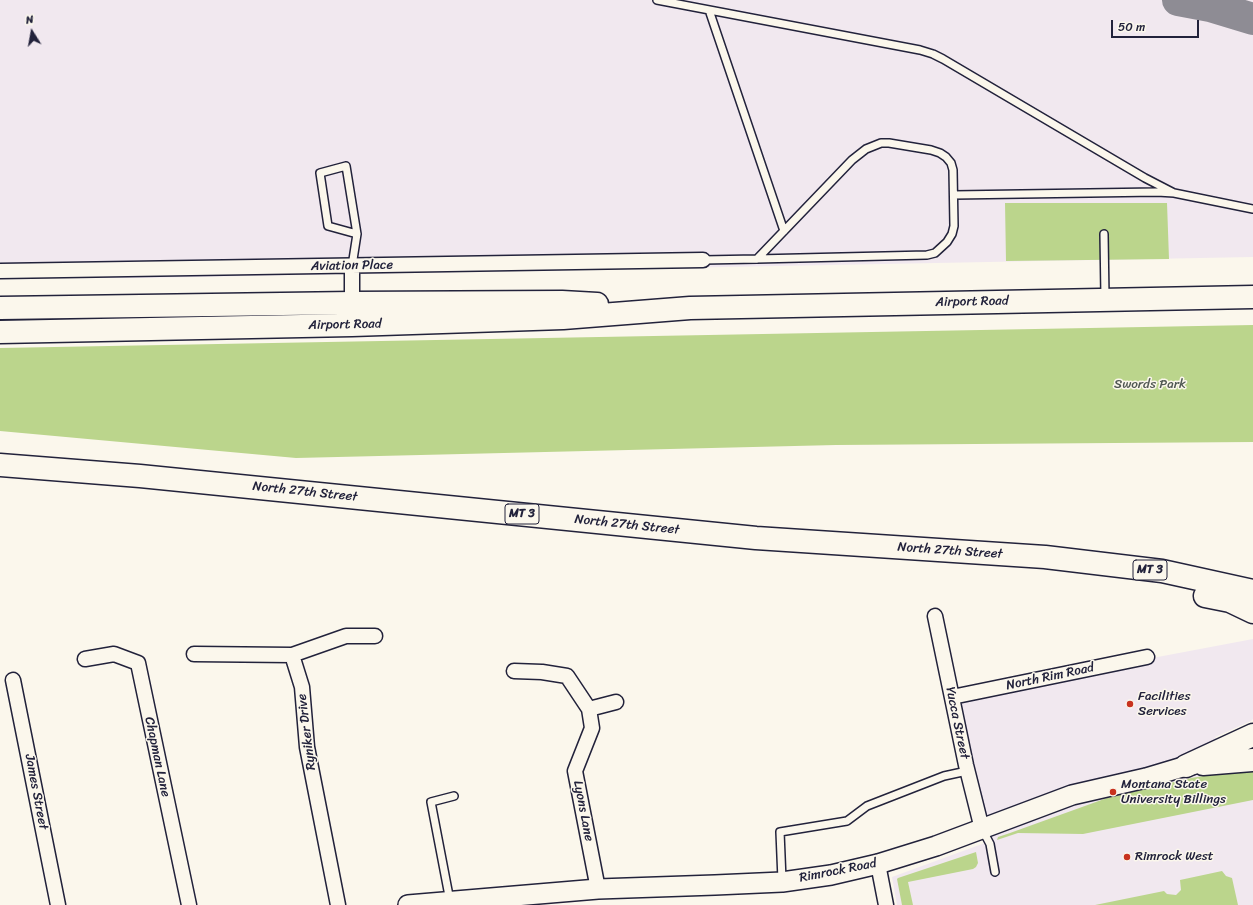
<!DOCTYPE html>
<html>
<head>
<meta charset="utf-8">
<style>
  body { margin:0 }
  #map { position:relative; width:1253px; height:905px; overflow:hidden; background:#fbf7ec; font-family:Sriracha,sans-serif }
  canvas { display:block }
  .north { position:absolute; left:12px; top:12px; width:40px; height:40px; -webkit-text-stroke:3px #fbf7ec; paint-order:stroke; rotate:349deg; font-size:11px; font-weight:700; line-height:16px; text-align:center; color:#22223b }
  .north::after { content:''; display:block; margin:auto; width:14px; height:18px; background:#22223b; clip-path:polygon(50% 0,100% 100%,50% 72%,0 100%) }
  .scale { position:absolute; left:1111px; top:20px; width:88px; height:18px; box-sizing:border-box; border:2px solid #22223b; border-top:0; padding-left:5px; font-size:12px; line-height:14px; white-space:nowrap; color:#22223b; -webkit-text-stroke:3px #fbf7ec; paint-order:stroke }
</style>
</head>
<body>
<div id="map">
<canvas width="1253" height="905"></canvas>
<div class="north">N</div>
<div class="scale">50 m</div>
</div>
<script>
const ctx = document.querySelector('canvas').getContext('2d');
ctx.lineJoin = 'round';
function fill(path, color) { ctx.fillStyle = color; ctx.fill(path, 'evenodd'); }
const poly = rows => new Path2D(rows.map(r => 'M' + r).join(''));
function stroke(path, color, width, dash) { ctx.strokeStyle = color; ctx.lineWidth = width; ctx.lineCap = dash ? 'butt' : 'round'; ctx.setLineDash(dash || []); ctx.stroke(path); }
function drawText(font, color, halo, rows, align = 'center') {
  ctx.font = font + ' Sriracha,sans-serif'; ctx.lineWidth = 3; ctx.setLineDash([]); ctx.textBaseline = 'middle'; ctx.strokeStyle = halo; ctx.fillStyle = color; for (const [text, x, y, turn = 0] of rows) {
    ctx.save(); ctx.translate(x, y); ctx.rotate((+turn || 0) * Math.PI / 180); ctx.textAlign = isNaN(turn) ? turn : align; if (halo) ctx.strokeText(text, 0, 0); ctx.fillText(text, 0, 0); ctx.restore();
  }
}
const built = poly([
  [0,0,1253,0,1253,257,143,278,20,278,0,277],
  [1253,639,1253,719,1251,721,1215,737,1234,771,1253,769,1253,905,897,905,892,877,993,840,977,812,952,697,1073,673]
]);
const green = poly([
  [1005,203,1167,203,1169,259,1006,261],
  [1253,325,1253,442,836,445,296,458,0,431,0,348],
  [1253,766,1253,800,1083,834,1018,833,997,840,998,837,1010,833,1107,798,1191,778,1223,773],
  [976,852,978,863,976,867,973,869,908,882,913,905,902,905,897,879,898,878],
  [1222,871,1226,876,1232,878,1238,905,1095,905,1164,891,1167,894,1176,895,1181,890,1180,880]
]);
const taxiway = poly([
  [1178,0,1210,6,1253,19]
]);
const service = poly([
  [657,0,920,50,933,54,943,59,1145,178,1174,193],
  [709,10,784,231],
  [954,195,1157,192,1174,193,1253,209],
  [1104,234,1105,297],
  [703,260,757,259,927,255,935,253,947,242,952,234,954,226,953,170,951,163,946,157,940,153,931,150,889,143,881,143,866,149,852,160,757,259],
  [352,266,357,234,346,166,320,173,328,226,357,234],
  [982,829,990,844,995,872],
  [782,880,780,832,847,821,867,806,944,776,967,771],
  [450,901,431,802,454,796]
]);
const minor = poly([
  [352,266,352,310],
  [0,271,703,260],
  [935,616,966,765,982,829],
  [194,654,292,655,302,687,307,747,338,905],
  [292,655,346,636,375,636],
  [85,659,114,654,138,663,189,905],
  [514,671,542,672,567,676,589,709,592,728,575,771,598,889],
  [13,680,58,905],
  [952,697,1147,657],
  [589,709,616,702],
  [878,864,886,905]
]);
const secondary = poly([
  [408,905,598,889,715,885,782,882,831,875,878,864,936,846,1072,795,1146,778,1186,766,1200,763]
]);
const primary = poly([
  [0,465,140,476,756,538,1045,557,1162,571,1253,591],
  [1205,596,1230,601,1253,612],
  [1203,764,1253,760],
  [1186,766,1253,735]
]);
const trunk = poly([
  [0,308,352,303,562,302,597,304],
  [0,332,352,325,563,318,690,308,1253,297]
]);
const markers = [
  [1130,704,4,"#c8321e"],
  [1113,792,4,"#c8321e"],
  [1127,857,4,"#c8321e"]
];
const shields = [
  [522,514,34],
  [1150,570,34]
];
const shieldNames = [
  ["MT 3",522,514],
  ["MT 3",1150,570]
];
const streetNames = [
  ["Aviation Place",352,266,-1],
  ["Airport Road",972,302,-1],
  ["Airport Road",345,325,-1],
  ["North 27th Street",305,492,6],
  ["North 27th Street",627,525,6],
  ["North 27th Street",950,551,4],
  ["North Rim Road",1050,677,-12],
  ["Yucca Street",957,723,78],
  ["Ryniker Drive",307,732,-97],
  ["Chapman Lane",157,757,78],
  ["James Street",36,792,79],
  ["Lyons Lane",583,811,79],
  ["Rimrock Road",838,871,-11]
];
const parkNames = [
  ["Swords Park",1150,385]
];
const poiNames = [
  ["Facilities",1138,697],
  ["Services",1138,712],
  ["Montana State",1121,785],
  ["University Billings",1121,800],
  ["Rimrock West",1135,857]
];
fill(built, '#f1e8ef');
fill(green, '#bbd58c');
stroke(taxiway, '#8e8c94', 32);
stroke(service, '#22223b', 10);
stroke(minor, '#22223b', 17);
stroke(secondary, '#22223b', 22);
stroke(primary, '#22223b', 25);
stroke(trunk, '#22223b', 25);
stroke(service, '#fbf7ec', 7);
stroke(minor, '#fbf7ec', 14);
stroke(secondary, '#fbf7ec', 19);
stroke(primary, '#fbf7ec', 22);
stroke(trunk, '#fbf7ec', 22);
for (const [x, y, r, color] of markers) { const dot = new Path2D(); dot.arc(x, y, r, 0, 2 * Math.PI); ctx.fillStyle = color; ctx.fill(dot); stroke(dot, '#fbf7ec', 1.5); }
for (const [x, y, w] of shields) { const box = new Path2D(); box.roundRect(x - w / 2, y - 10, w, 20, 3); ctx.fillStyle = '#fbf7ec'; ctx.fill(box); stroke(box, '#22223b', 1); }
drawText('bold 12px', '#22223b', null, shieldNames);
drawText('13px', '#22223b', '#fbf7ec', streetNames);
drawText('13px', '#505853', '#fbf7ec', parkNames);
drawText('13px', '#22223b', '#fbf7ec', poiNames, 'left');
</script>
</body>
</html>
